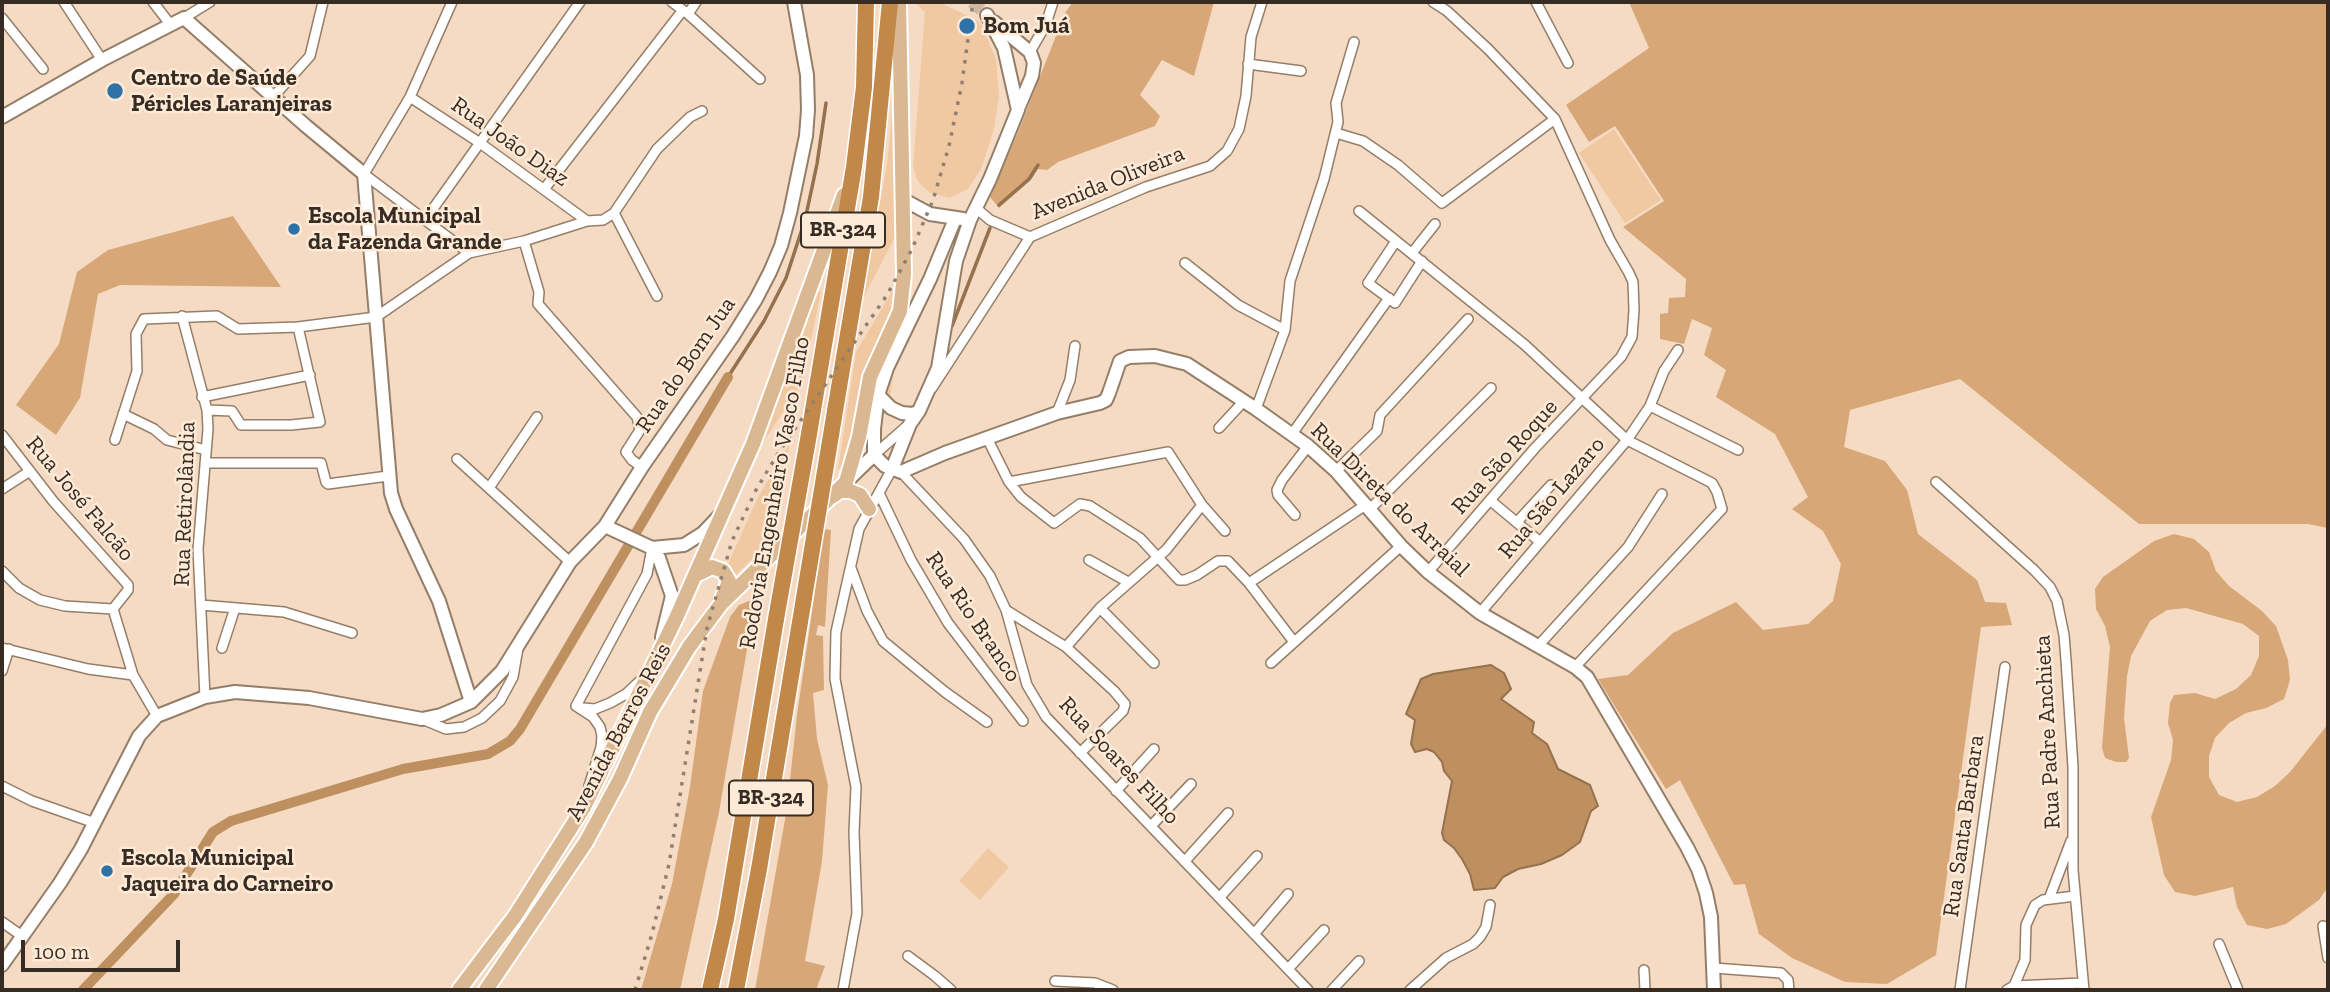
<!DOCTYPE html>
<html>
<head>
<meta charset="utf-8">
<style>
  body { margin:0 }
  #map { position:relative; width:2330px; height:992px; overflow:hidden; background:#f5dbc3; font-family:"Zilla Slab",serif }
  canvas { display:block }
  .frame { position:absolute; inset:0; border:4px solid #362c23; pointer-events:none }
  .scale { position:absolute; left:21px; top:940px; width:159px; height:32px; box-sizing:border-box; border:4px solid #362c23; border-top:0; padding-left:9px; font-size:21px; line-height:24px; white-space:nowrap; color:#362c23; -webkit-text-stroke:5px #feead6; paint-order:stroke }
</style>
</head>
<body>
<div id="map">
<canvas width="2330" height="992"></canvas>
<div class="frame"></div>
<div class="scale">100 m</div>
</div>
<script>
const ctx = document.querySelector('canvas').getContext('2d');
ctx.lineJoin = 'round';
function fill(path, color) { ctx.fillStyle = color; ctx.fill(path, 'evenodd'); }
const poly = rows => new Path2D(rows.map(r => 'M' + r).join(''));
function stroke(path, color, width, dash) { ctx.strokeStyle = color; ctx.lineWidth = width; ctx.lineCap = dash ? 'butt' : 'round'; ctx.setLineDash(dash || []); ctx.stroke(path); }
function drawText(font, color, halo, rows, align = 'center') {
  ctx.font = font + ' "Zilla Slab",serif'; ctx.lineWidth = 5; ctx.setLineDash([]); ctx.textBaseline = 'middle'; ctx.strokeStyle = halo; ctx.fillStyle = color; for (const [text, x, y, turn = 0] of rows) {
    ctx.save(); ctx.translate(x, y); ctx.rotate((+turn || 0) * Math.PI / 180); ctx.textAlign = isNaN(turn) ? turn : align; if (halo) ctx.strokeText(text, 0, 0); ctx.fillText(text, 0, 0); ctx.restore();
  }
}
const green = poly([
  [914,2,941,3,980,22,996,59,999,96,994,129,981,169,968,189,950,198,930,193,918,182,913,168,925,12],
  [893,105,896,107,895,237,863,299,887,164],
  [1614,129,1661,200,1625,223,1579,153],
  [897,283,899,333,890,398,877,429,856,459,838,469,856,352],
  [816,290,821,292,802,383,760,447],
  [790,443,768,542,736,575,728,564,757,499],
  [988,848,1009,867,980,900,959,881]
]);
const forest = poly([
  [1073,2,1214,2,1194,76,1162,60,1140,95,1160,116,1155,126,1058,162,1047,170,1038,169,1031,180,999,208,990,197,1019,130,1065,13],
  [1629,2,2328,2,2328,528,2308,524,2139,524,1960,379,1850,410,1844,447,1885,461,1907,490,1918,534,1977,580,1985,602,2006,603,2012,625,1981,627,1936,955,1887,984,1845,982,1792,958,1759,934,1745,884,1734,885,1680,780,1666,789,1598,679,1628,675,1673,633,1736,602,1763,630,1808,624,1833,601,1841,564,1823,531,1792,509,1808,497,1775,434,1716,397,1726,370,1704,355,1712,328,1692,319,1684,344,1660,339,1660,314,1668,313,1669,298,1685,297,1686,279,1623,227,1664,201,1615,126,1589,142,1566,105,1649,48],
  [233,216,281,287,120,285,98,294,80,398,56,435,16,405,59,344,77,272,108,250],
  [824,529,831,530,825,627,818,625,816,635,823,636,824,690,813,693,817,739,828,785,822,861,805,961,825,966,816,990,755,990,787,808,797,715],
  [2174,534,2194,539,2209,552,2216,571,2229,586,2262,611,2276,626,2288,660,2290,680,2284,699,2266,708,2246,713,2229,723,2215,738,2209,756,2209,777,2219,795,2237,802,2257,797,2275,786,2290,772,2328,724,2328,887,2319,900,2286,924,2267,929,2247,925,2237,907,2233,887,2195,896,2175,892,2164,875,2151,817,2171,760,2173,740,2168,723,2170,703,2174,695,2195,693,2215,699,2236,689,2251,675,2259,656,2259,636,2243,624,2186,608,2167,610,2150,621,2131,656,2127,676,2124,718,2129,758,2126,762,2116,762,2105,758,2102,748,2110,647,2105,626,2096,609,2095,589,2103,577,2154,541],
  [749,601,755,603,719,812,680,990,641,990,672,884,690,787,703,691,730,617,739,605]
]);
const water = poly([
  [1491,665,1504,673,1511,689,1501,699,1534,722,1532,733,1547,744,1558,769,1590,785,1598,806,1591,811,1580,842,1562,855,1541,864,1518,869,1503,877,1495,888,1474,890,1470,874,1462,859,1454,848,1444,840,1442,833,1452,781,1444,771,1442,762,1434,752,1427,749,1415,752,1411,744,1415,720,1406,714,1421,679,1433,674,1491,665]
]);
const stream = poly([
  [999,205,1029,179,1038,165],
  [948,330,952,326,990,228],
  [728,377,764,321,786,278,805,220,817,164,826,103]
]);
const canal = poly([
  [83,990,174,894,213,832,231,821,403,769,488,754,510,741,520,729,728,377]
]);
const secondaryTunnel = poly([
  [972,2,987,15]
]);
const street = poly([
  [64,2,102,60],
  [153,2,170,24],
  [452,2,410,97,364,174,469,253],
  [672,2,688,14,760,79],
  [1536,2,1568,63],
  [688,14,696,2],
  [2,18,43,69],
  [184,18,210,2],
  [1030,52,1046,24,1053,2],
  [1248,64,1301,71],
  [273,97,310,56,323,2],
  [410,97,480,143,587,221],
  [1336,133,1363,141,1398,165,1442,203,1555,119],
  [545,188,683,10],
  [976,208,990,220,1030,237],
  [1359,211,1525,345,1627,440,1712,483,1717,492,1722,509,1575,667],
  [614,213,657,296],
  [425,220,580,2],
  [524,241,539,292,538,304,637,417,640,430,626,452,632,460,642,467],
  [1396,241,1368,283,1395,303,1422,261],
  [1412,253,1435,224],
  [1185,263,1238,305,1285,330],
  [182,316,207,410,208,429,198,549,205,697],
  [932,388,1030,237,1146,187,1210,166,1227,151,1239,129,1246,96,1251,37,1262,2],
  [202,397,310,375],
  [1650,406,1738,450],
  [1256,409,1285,330,1290,281,1324,179,1338,122,1336,103,1354,42],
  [207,410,232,411,241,425,291,425,320,422,298,327],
  [1057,413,1070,380,1075,346],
  [123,414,154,429,167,440,206,450],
  [1219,428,1244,401],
  [1292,434,1389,298],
  [2,435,53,501,128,585,128,590,113,609,133,675,157,716],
  [987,438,1009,482,1021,497,1054,523,1080,504,1090,506,1140,538,1179,580,1185,580,1197,575,1218,561,1228,561,1249,583,1294,642],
  [115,440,137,371,136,334,144,319,217,316,238,329,298,327,376,317,469,253,524,241,587,221,603,220,614,213,657,149,690,117,702,111],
  [874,455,907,426],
  [457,459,570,562],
  [205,463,321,463,326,482,328,484,388,476],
  [1336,471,1377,431,1380,415,1468,319],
  [901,472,964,539,990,576,1006,610,1027,685,1046,717,1308,990],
  [1009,482,1168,452,1202,505,1225,531],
  [1936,482,2034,570,2050,587,2057,601,2064,635,2066,660,2073,767,2073,870,2084,990],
  [489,488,537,417],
  [2,489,30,471],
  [879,493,911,560,948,623,1023,721],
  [1491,501,1539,541],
  [1370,509,1491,388],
  [1295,515,1278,495,1277,490,1282,480,1308,446],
  [1517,522,1551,485],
  [1089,560,1128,582],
  [851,568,867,611,883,641,945,692,987,722],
  [2,571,19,588,40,600,65,606,113,609],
  [1428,572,1535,448,1621,357,1632,337,1634,310,1633,282,1629,273,1610,240,1555,119,1488,49,1447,11,1433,2],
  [1249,583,1367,504],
  [201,605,284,612,352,633],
  [1100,608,1154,663],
  [1006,610,1066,647,1114,691,1125,704,1123,711,1080,753],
  [1480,613,1627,440,1650,406,1664,371,1678,350],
  [1538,646,1628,547,1662,494],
  [1066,647,1100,608,1166,550,1202,505],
  [2,648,88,669,133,675],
  [222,648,235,608],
  [1271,663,1401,546],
  [2,671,9,649],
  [576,706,647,574,652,548],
  [576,706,593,717,600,727,602,736,601,747,589,786],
  [583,708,595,709,610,703,626,694,645,676],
  [422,719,446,729,464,727,482,718,500,701,513,677,518,648],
  [2,786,32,801,95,823],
  [1116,791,1154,749],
  [1151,826,1191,784],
  [1185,861,1228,813],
  [1220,897,1257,856],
  [2049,899,2071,841],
  [2,922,22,936],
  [2323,926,2328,958],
  [1254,934,1288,894],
  [2219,944,2238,990],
  [908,956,935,976,951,990],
  [1714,968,1781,973,1788,980,1789,990],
  [1288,969,1324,930],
  [1644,970,1645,990],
  [1055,981,1095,983,1113,990],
  [2014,986,2083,983],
  [843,990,857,913,854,832,856,787,835,679,836,632,859,529,892,469],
  [1332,990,1359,961],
  [1410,990,1446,958,1473,944,1480,937,1486,927,1490,905],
  [1960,990,2005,667],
  [2007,990,2014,986,2025,960,2026,925,2035,905,2043,900,2075,896]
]);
const secondary = poly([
  [994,22,1030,52,1034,63,1032,76,1018,109],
  [2,117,102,60,184,18,306,126,364,174,391,493,396,509,439,601,471,702],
  [904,200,930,214,963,219],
  [878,395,891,408,902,413,913,414,919,411],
  [874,455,885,466,901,472,945,453,1057,413,1100,403,1106,400,1109,393,1120,361,1129,357,1155,356,1187,364,1256,409,1308,446,1336,471,1401,546,1428,572,1480,613,1575,667,1587,677,1687,847,1698,869,1706,893,1711,917,1714,990],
  [892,469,910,424,919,411,938,368,956,261,970,220,990,179,1018,110,1004,48,987,15],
  [846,482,874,455,874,429,878,395,887,368,930,279,955,219],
  [605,526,652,548,659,558,672,596,662,637],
  [652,548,684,545,703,533,720,515],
  [2,965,60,883,81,849,139,736,157,716,205,697,235,692,309,698,422,719,441,715,471,702,502,671,570,562,605,526,642,467,733,336,756,299,770,272,781,246,790,213,806,136,808,110,807,75,794,2]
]);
const primary = poly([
  [833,496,840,491,850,491,860,495,869,509],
  [696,575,712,567,723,571,729,581,722,599],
  [459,990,515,916,584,807,676,618,753,444,844,195],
  [486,990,586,842,620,779,650,712,689,647,721,604,846,482,859,437,870,377,900,311,904,274,899,2]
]);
const highway = poly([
  [835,411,871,197,890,2],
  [809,434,854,167,864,87,866,2],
  [710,990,726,919,776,619],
  [736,990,759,869,803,604]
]);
const rail = poly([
  [635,990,652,934,669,864,707,628,732,541,756,490,779,452,887,295,912,249,933,200,949,146,962,83,973,2]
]);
const highwayBridge = poly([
  [803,604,835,411],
  [776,619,809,434]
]);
const markers = [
  [967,26,9,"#2f72a7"],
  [115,91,9,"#2f72a7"],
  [294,229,7,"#2f72a7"],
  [107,871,7,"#2f72a7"]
];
const shields = [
  [843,230,84],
  [771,798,84]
];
const shieldNames = [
  ["BR-324",843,230],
  ["BR-324",771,798]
];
const poiNames = [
  ["Bom Juá",983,26],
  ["Centro de Saúde",131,78],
  ["Péricles Laranjeiras",131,104],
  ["Escola Municipal",308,216],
  ["da Fazenda Grande",308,242],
  ["Escola Municipal",121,858],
  ["Jaqueira do Carneiro",121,884]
];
const streetNames = [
  ["Rua João Diaz",510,142,35],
  ["Avenida Oliveira",1108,183,-22],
  ["Rua do Bom Jua",686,365,-56],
  ["Rua São Roque",1505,457,-48],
  ["Rodovia Engenheiro Vasco Filho",775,493,-80],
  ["Rua São Lazaro",1552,498,-50],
  ["Rua José Falcão",80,499,50],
  ["Rua Direta do Arraial",1390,500,44],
  ["Rua Retirolândia",185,504,-88],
  ["Rua Rio Branco",973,617,56],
  ["Avenida Barros Reis",619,732,-62],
  ["Rua Padre Anchieta",2048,732,-93],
  ["Rua Soares Filho",1119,761,47],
  ["Rua Santa Barbara",1964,826,-82]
];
fill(green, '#f0c9a2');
fill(forest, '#d7a777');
fill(water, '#be8f5f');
stroke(water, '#95714d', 2);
stroke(stream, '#95714d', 3.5);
stroke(canal, '#be8f5f', 10);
stroke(secondaryTunnel, '#cfb8a3', 12, [12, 6]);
stroke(street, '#957e68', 12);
stroke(secondary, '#957e68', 16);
stroke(primary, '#fff', 18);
stroke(highway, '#fff', 19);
stroke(street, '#fff', 9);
stroke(secondary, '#fff', 12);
stroke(primary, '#dab892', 14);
stroke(highway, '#c28849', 16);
stroke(rail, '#917f6f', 3.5, [3.5, 7]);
stroke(highwayBridge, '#fff', 19, []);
stroke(highwayBridge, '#c28849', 16);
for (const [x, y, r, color] of markers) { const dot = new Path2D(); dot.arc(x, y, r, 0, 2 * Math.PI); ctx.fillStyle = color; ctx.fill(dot); stroke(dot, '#feead6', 2.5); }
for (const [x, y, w] of shields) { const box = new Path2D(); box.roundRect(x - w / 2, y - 17.5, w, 35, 5); ctx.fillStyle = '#feead6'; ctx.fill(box); stroke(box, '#362c23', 2); }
drawText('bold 21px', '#362c23', null, shieldNames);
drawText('bold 23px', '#362c23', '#feead6', poiNames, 'left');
drawText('23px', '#362c23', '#feead6', streetNames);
</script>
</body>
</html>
